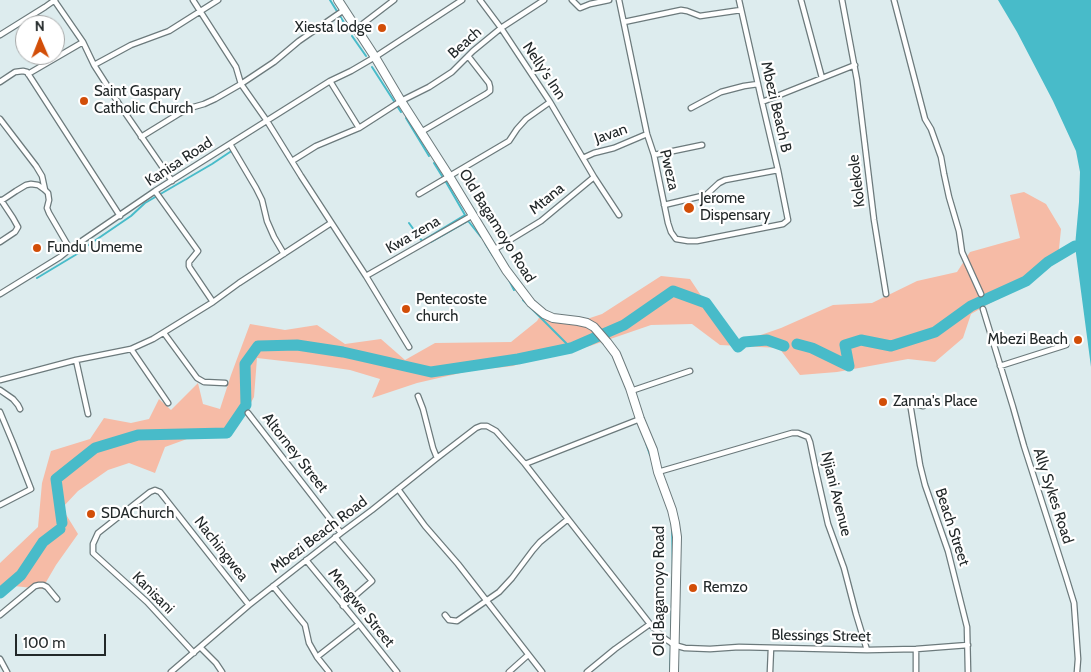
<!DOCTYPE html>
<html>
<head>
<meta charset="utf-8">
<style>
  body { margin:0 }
  #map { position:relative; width:1091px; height:672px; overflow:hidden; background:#ddecee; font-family:Cabin,sans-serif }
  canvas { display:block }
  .north { position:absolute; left:15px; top:15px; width:50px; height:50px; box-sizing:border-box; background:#fff; border:1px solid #a7a9a9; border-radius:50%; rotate:359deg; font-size:14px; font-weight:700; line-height:20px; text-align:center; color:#222829 }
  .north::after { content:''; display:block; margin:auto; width:18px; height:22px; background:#d24e08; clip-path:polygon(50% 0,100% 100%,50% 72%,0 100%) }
  .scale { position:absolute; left:15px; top:634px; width:91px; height:22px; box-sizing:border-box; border:2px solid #222829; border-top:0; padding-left:6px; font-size:15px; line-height:18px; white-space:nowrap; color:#222829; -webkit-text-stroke:4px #fff; paint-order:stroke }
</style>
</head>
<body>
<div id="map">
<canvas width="1091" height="672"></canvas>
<div class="north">N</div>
<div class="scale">100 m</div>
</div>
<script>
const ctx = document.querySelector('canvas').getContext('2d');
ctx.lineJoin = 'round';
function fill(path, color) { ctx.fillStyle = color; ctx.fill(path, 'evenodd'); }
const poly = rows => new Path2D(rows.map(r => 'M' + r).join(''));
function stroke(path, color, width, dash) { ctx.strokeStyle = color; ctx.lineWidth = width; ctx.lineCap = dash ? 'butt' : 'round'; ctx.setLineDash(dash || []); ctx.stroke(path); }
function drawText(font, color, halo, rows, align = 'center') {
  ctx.font = font + ' Cabin,sans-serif'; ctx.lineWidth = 4.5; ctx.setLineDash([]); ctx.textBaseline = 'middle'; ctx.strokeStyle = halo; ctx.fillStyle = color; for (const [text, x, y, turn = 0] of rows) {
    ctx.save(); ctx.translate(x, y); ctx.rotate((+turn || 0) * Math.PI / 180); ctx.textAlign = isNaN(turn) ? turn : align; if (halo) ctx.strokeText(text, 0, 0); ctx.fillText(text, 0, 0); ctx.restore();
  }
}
const green = poly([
  [1024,192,1046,204,1061,229,1058,259,1029,281,971,314,963,338,935,362,908,359,837,372,800,375,779,348,720,345,692,324,651,325,590,346,531,360,513,366,496,368,478,369,417,383,372,398,380,379,350,370,309,364,257,358,254,397,242,419,230,434,198,435,165,447,155,473,129,463,108,470,78,491,62,508,78,534,56,565,42,589,14,586,0,598,0,563,38,527,42,483,51,451,90,439,104,418,131,423,149,419,159,399,171,410,198,383,203,404,220,409,231,375,250,324,285,330,317,325,345,344,381,339,405,360,435,343,511,342,537,321,542,313,578,322,602,314,661,276,690,279,732,342,739,345,752,338,781,328,833,305,872,303,917,281,957,272,970,252,1020,238,1010,195]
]);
const water = poly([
  [998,0,1091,0,1091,367,1075,246,1079,202,1080,172,1076,151,1053,101,1017,32]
]);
const stream = poly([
  [330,0,348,29],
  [352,36,366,56],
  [372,67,401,112],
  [406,118,429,156],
  [434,163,442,176],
  [469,222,481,237],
  [409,223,422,241,465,215,446,182],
  [431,242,468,221],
  [485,243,493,256],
  [37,278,87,248,87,246,131,216,145,203,212,164,233,150],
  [508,278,514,290],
  [523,300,571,348],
  [646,443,650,455],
  [672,527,673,572],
  [671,636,672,603],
  [670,672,671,647]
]);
const river = poly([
  [797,344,812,348,849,366,845,345,861,340,891,346,935,332,971,306,1026,281,1048,262,1075,246],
  [62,523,56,479,95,448,138,435,227,433,246,405,245,364,258,346,297,345,343,352,431,372,518,359,571,348,624,325,673,291,706,303,738,347,744,342,767,340,784,346],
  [0,593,21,575,43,542,60,529]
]);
const minor = poly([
  [54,0,83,42,94,65,119,104,172,181],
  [193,0,236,67,241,84,267,121,301,176,366,276,409,347],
  [480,0,501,28,550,102,594,177,541,221,495,249],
  [572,0,580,8,590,4,609,0],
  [619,0,647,134,654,155,668,223,671,232,676,239,688,241,697,241,778,225,783,224,788,220,778,170,762,102,739,0],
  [801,0,822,78],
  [842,0,857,80,874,220,886,294],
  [894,0,925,119,931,129,941,157,944,174,949,197,959,231,962,252,981,294],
  [624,22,681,10,687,11,700,16,741,10],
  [356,29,394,0],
  [0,35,45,7,55,0],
  [94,65,131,45,169,31,218,0],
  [28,74,83,42],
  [330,81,359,128],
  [0,82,15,72,23,71,27,72,120,216],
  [762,102,855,65],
  [691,108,721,92,744,86,758,84],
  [0,119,36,166,42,176,45,190],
  [421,132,486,94,490,91,490,87,489,83,468,56],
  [141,137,180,113,190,108,204,104,215,99,241,84,274,62,299,41,344,10],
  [230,144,256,188,262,200,267,221,274,237,284,254],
  [654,155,702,145],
  [583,158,594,153,614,148,647,134],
  [292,161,316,146,359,128,401,101,429,87,452,72,473,51,501,28,544,0],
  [594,177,619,215],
  [155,191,198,251,189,262,189,266,190,268,213,302],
  [419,194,509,141,517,129,526,119,550,102],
  [1,201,16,191,26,185,31,184,38,185,45,190,48,193,49,200,47,208,49,213,70,249],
  [664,205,706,195,719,183,725,180,778,170],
  [0,242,15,232,18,227,13,218,1,200],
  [366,276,473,215],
  [0,294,60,257,70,249,155,191,330,81,351,71,375,57,462,0],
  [983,309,1013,407,1024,446,1066,577,1074,603,1078,659,1077,672],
  [164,333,197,378,204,382,225,383],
  [131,349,168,403],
  [76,360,88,414],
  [1000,366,1066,345],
  [0,380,76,360,131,349,153,339,213,302,239,283,331,223],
  [0,390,13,399,18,405,20,409],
  [631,391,690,371],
  [418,396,423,409,433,448,437,458],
  [923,406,910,403,920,465,925,485,948,551,967,627,968,672],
  [0,412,13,443,31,489,0,505],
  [248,413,341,533],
  [525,464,640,419],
  [658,472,792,433,798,433,808,437,810,442,816,471,828,524,844,568,856,614,867,650],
  [398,489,425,526,458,564,542,672],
  [335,537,372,581,343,606],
  [306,560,359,624,397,672],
  [273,586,305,625,309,643,317,657,329,672],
  [0,615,35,586,39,585,43,585,47,587,57,599],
  [445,615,449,620,457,621,499,592,512,578,533,550,540,542,568,519],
  [200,647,216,663,222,672],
  [194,653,147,602,93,553,93,544,98,533,150,492,155,490,160,492,249,605],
  [317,657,359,624],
  [0,659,7,672],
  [171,672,249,605,341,533,372,510,437,458,476,428,481,426,487,426,496,431,525,464,650,624,664,638,674,645,685,648,710,649,739,647,867,650,916,649,968,645],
  [509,672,528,655],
  [587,672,615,649,650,624],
  [770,672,771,648],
  [916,672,916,649]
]);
const primary = poly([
  [338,0,375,57,401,101,449,176,506,270,531,303,544,314,553,318,578,321,587,323,594,327,607,342,616,354,630,388,640,419,653,450,658,472,672,510,675,523,677,537,674,672]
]);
const markers = [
  [382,28,5,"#d24e08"],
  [84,101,5,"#d24e08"],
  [689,208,6,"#d24e08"],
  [37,248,5,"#d24e08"],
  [406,309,5,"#d24e08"],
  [1078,340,5,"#d24e08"],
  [883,402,5,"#d24e08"],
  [91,514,5,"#d24e08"],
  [693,588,5,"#d24e08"]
];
const poiNames = [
  ["Xiesta lodge",372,28,"right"],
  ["Saint Gaspary",94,92],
  ["Catholic Church",94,109],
  ["Jerome",700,199],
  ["Dispensary",700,216],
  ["Fundu Umeme",47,248],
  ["Pentecoste",416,300],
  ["church",416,317],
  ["Mbezi Beach",1068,340,"right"],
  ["Zanna's Place",893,402],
  ["SDAChurch",101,514],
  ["Remzo",703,588]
];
const streetNames = [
  ["Beach",465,43,-42],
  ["Nelly's Inn",544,71,56],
  ["Mbezi Beach B",776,107,77],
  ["Javan",611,134,-19],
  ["Kanisa Road",179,162,-33],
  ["Pweza",669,170,77],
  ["Kolekole",857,181,-97],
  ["Mtana",547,199,-39],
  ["Old Bagamoyo Road",497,226,58],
  ["Kwa zena",413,235,-30],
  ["Altorney Street",295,453,52],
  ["Njiani Avenue",836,494,76],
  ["Ally Sykes Road",1053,496,72],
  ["Beach Street",952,527,72],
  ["Mbezi Beach Road",319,535,-37],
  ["Nachingwea",221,549,52],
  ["Old Bagamoyo Road",660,591,-90],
  ["Kanisani",153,593,45],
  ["Mengwe Street",361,608,51],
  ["Blessings Street",821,636,1]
];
fill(green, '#f6bba6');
fill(water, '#48bbc9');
stroke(stream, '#48bbc9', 2);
stroke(river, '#48bbc9', 11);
stroke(minor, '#6c7a7c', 7);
stroke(primary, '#6c7a7c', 10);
stroke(minor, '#fff', 4.5);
stroke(primary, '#fff', 8);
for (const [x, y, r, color] of markers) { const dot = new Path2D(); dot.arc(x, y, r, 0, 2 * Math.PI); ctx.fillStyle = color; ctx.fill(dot); stroke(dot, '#fff', 2); }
drawText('15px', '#222829', '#fff', poiNames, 'left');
drawText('15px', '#222829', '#fff', streetNames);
</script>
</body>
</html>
